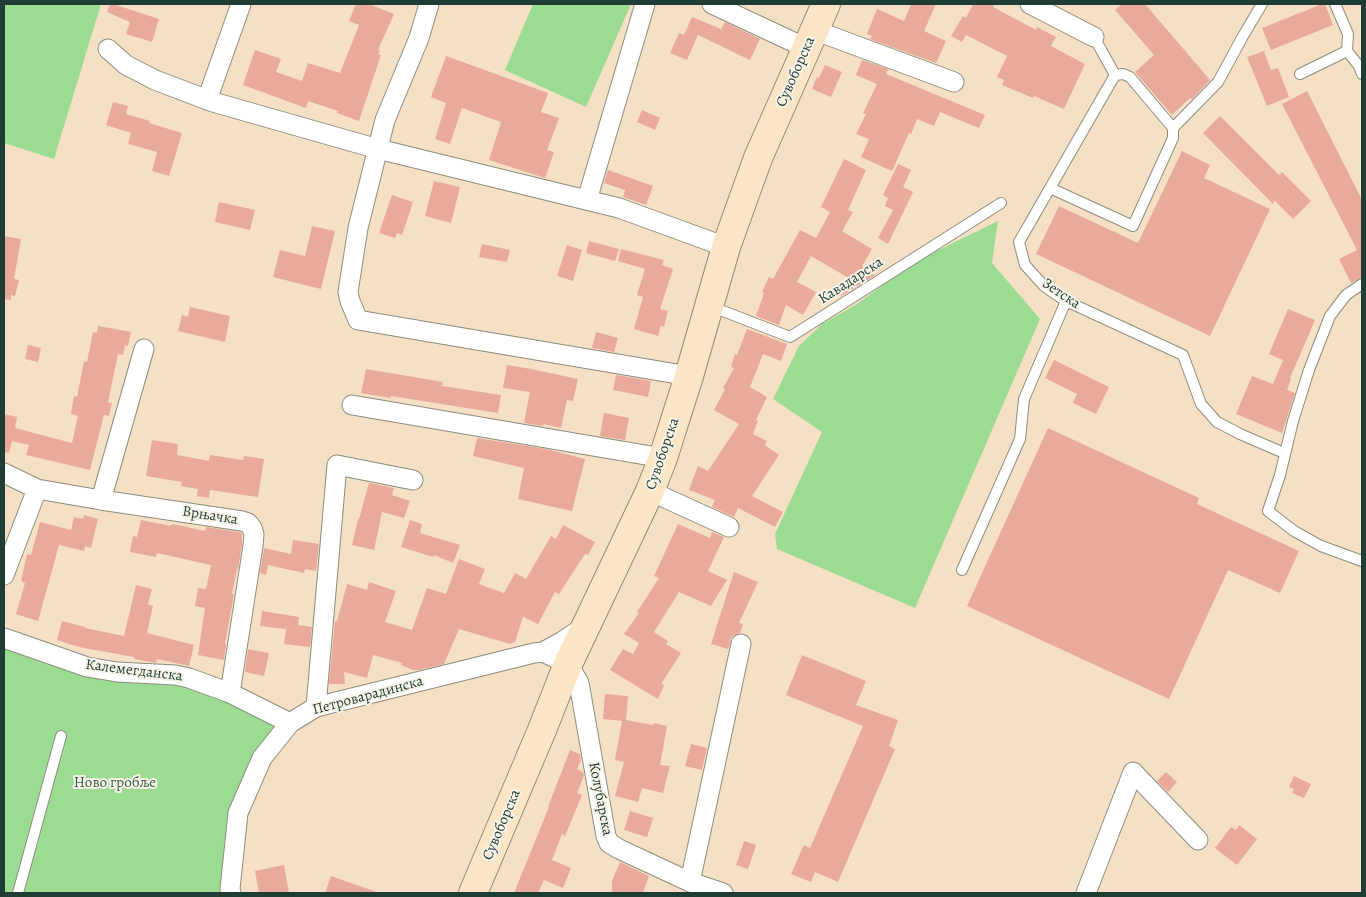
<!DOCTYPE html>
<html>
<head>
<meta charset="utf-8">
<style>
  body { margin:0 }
  #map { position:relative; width:1366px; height:897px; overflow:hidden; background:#f5dfc5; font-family:Alegreya,serif }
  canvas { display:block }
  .frame { position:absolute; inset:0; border:5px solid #1f3d34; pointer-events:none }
</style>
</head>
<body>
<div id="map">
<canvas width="1366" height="897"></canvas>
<div class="frame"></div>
</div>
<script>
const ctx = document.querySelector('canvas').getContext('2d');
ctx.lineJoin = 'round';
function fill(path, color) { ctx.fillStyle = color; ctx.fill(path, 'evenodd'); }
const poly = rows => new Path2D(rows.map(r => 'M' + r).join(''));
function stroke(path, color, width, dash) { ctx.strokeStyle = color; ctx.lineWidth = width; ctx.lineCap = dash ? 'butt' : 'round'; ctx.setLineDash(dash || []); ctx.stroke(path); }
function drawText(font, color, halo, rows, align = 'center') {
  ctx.font = font + ' Alegreya,serif'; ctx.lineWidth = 4; ctx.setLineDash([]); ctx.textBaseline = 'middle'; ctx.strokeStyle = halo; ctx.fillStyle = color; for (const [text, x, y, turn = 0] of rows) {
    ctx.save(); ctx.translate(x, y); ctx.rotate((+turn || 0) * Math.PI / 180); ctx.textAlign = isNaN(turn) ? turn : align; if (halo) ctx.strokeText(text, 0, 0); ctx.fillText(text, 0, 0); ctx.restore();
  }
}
const green = poly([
  [4,4,101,4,54,159,4,143],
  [533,4,631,4,586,107,505,70],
  [998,221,992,263,1040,319,915,608,777,549,775,534,822,432,773,399,799,346,822,324,857,304,916,261],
  [4,638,87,667,175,675,290,723,238,813,231,893,4,893]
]);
const building = poly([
  [110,4,113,4,159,19,152,42,126,34,130,22,107,12],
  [356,4,369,4,394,14,378,50,380,51,378,54,381,55,359,121,337,113,338,111,308,101,306,108,243,85,255,50,281,59,276,72,302,81,308,63,340,73,359,25,349,21],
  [911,4,936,4,924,31,946,41,936,63,870,39,872,36,867,34,877,9,904,21],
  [973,4,995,4,993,7,1036,30,1037,27,1056,37,1051,46,1085,64,1064,109,1034,96,1033,98,1002,85,1004,80,997,77,1007,56,966,35,962,42,951,36,963,16,966,18],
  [1122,4,1145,4,1210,80,1192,99,1190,98,1172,115,1135,72,1154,55,1115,10],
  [1322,4,1325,4,1333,25,1271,50,1262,28],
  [692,17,721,29,725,22,760,39,750,60,698,35,687,60,670,53,679,33,684,35],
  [1264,51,1271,70,1278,68,1289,97,1267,106,1247,57],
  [446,56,548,93,541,112,559,118,547,150,554,152,545,178,489,160,501,122,462,108,450,144,435,139,446,103,431,97],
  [862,60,888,69,886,74,985,115,979,128,940,112,934,126,917,119,911,134,909,133,892,171,861,157,869,139,856,134,866,114,863,113,877,84,856,75],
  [825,65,842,72,831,97,812,89,817,77,819,78],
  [1307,91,1362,200,1362,277,1351,283,1339,259,1357,250,1282,104],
  [113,102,128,106,126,114,150,121,149,123,182,133,169,176,152,171,157,152,128,144,131,133,106,125],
  [642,110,660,118,655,130,637,122],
  [1220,116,1279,175,1282,172,1311,201,1293,219,1274,200,1273,204,1203,133],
  [1182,151,1210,165,1204,178,1270,209,1210,336,1036,254,1059,206,1138,243],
  [844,159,866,170,848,210,853,212,842,231,872,249,862,266,875,275,840,297,852,280,811,256,797,282,816,292,803,315,786,305,779,325,756,316,764,293,762,292,769,277,773,279,800,230,816,238,830,212,821,207],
  [898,164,911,170,903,187,913,192,888,244,878,238,893,210,885,206,888,198,883,195],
  [608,170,653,186,646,205,623,197,625,190,604,183],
  [434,181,460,187,451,223,425,216],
  [392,195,413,202,402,235,397,233,395,238,379,233],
  [219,202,255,210,250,230,215,222],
  [312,226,335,231,321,289,273,277,280,250,305,256],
  [4,236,21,239,14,279,19,280,15,296,11,295,11,300,4,299],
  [589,241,619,249,615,261,586,253],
  [482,244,510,250,507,262,479,257],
  [567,245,582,250,573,281,557,276],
  [621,249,664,260,662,265,673,269,660,309,668,311,664,327,661,326,658,336,634,329,643,297,637,295,645,269,618,261],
  [190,307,230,316,225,342,178,331,182,315,188,317],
  [1288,309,1315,320,1290,378,1291,379,1287,390,1295,393,1282,433,1236,414,1252,376,1273,384,1283,360,1269,354],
  [98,326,131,332,128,346,125,345,123,355,118,354,108,402,112,403,109,416,104,415,90,470,26,455,29,445,12,441,9,453,4,452,4,414,17,417,15,428,72,443,78,416,71,414,74,396,77,397,84,361,87,362,93,332,97,333],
  [747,329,787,344,781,361,763,354,750,387,767,397,756,420,758,421,753,434,767,441,765,445,779,455,752,496,783,512,775,527,738,508,734,517,712,507,715,500,689,490,698,466,708,471,739,424,714,410,725,389,723,388,734,368,731,367,735,354,737,355],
  [596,332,618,338,614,352,592,348],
  [28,345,41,348,38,362,25,359],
  [1054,360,1109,387,1096,414,1073,403,1077,394,1045,378],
  [507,365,531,369,578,379,573,401,567,400,561,428,544,424,543,426,524,423,530,392,503,388],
  [366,369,443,382,442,386,501,395,498,413,391,396,391,398,361,393],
  [616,375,651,381,648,397,613,390],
  [604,413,629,418,625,440,600,436],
  [1048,428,1199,498,1197,504,1299,551,1280,593,1228,570,1169,699,967,606],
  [477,438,546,449,585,459,572,511,518,499,524,468,473,456],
  [152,440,178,444,177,455,209,461,210,455,243,460,244,456,264,459,258,497,210,490,209,498,197,496,198,489,181,486,182,482,146,476],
  [369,483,394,488,392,495,410,501,404,518,382,512,374,550,352,545,358,519,359,519],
  [84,515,98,519,91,548,85,546,84,551,59,545,38,621,16,614,25,583,21,581,27,554,31,555,40,522,71,530,74,517,83,519],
  [141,520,171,526,172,524,205,531,206,527,239,532,242,533,242,545,238,569,237,569,232,594,234,594,225,644,226,644,224,660,198,655,205,608,195,606,198,588,206,589,211,565,157,553,156,557,130,552,133,536,137,537],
  [410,520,422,524,420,533,460,545,453,563,434,555,433,557,401,547],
  [678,524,710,538,712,532,724,537,708,571,727,580,711,606,679,592,654,632,668,641,666,644,681,653,661,684,664,685,658,699,610,670,623,649,633,654,639,643,624,634,639,613,637,612,659,578,654,576],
  [563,525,595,542,588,555,585,554,559,594,555,592,538,624,523,617,515,642,510,644,459,629,444,664,419,670,413,670,401,665,402,663,373,655,367,678,344,672,345,684,329,684,335,621,337,621,347,584,367,590,369,582,396,591,385,622,412,630,427,588,446,594,459,559,485,569,479,584,504,593,515,573,526,579,551,536,556,539],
  [293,540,319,544,316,571,305,569,304,573,268,565,266,575,260,573,264,548,291,554],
  [734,572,758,582,739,623,743,624,740,633,732,637,728,649,711,644],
  [136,585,152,589,148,604,153,606,147,633,194,645,189,666,157,659,156,663,134,659,134,657,79,647,57,640,62,621,85,627,85,628,124,636],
  [262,611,299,617,298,625,312,627,310,647,284,644,286,629,260,626],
  [248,649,269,653,264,676,245,672],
  [802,655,866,681,856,705,898,720,889,746,895,749,838,882,815,872,811,882,791,874,804,845,810,848,863,726,786,695],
  [605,694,628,696,626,720,653,725,654,723,667,726,660,765,670,766,663,793,642,788,638,802,615,796,624,762,615,760,622,721,603,719],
  [691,744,707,748,702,770,685,766],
  [570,750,580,754,581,760,577,769,583,772,584,776,577,793,582,795,565,836,562,834,552,860,571,868,563,888,544,880,538,893,514,893,549,807,548,807],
  [1166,772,1177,782,1168,792,1157,781],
  [1294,776,1311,784,1304,798,1292,793,1294,789,1289,787],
  [630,811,653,818,647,837,624,830],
  [1239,825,1257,839,1237,865,1215,848,1231,827,1236,830],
  [744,841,756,845,748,869,736,865],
  [620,862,649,876,643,893,612,893,612,881],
  [284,865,289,893,259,893,255,871],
  [331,876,374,891,374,893,325,893]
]);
const lane = poly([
  [1094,37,1115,75,1019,242,1025,265,1044,286,1066,301,1183,355,1201,404,1217,422,1240,434,1284,453],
  [1347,51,1359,66,1362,74],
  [1300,74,1347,51,1348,34,1335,4],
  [1173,128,1218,82,1243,36,1262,4],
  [1050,188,1133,226,1173,138,1173,128,1130,77,1123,74,1115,75],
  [1362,284,1346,295,1330,316,1309,370,1293,421,1280,475,1268,511,1294,531,1321,546,1362,561],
  [710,306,790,337,1001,203],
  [962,570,1020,439,1024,399,1066,301],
  [18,893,61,736]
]);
const street = poly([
  [429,4,419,38,385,120,358,228,348,292,350,301,358,320,689,376],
  [712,4,806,48],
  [1030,4,1094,37],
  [814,30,954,82],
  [108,49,126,65,155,80,213,102,378,149,619,208,726,247],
  [207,100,241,4],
  [587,200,645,4],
  [352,405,663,458],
  [4,473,37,489,101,500,242,521,248,523,252,528,254,534,253,546,230,693],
  [650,491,729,527],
  [101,500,144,349],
  [4,575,37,489],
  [4,638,87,667,117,672,175,675,189,678,230,693,290,723],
  [543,652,563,641,584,627],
  [316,707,337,465,413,480],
  [690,882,741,644],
  [231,893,230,889,238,813,262,758,290,723,316,707,534,653,543,652,568,664,579,683,606,836,609,843,619,849,690,882,723,893],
  [1086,893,1133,772,1198,840]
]);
const secondary = poly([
  [473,893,542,730,568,664,650,491,663,458,689,376,726,247,758,158,826,4]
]);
const streetNames = [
  ["Сувоборска",796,72,-66],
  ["Кавадарска",851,281,-33],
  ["Зетска",1061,294,34],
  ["Сувоборска",663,454,-71],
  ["Врњачка",210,516,9],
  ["Калемегданска",134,671,7],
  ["Петроварадинска",368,696,-15],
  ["Колубарска",600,799,79],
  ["Сувоборска",502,825,-67]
];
const parkNames = [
  ["Ново гробље",115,783]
];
fill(green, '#9cdc92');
fill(building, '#e9aa9c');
stroke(lane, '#8a8e7c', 12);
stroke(street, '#8a8e7c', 21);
stroke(secondary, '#8a8e7c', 30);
stroke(lane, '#fff', 10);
stroke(street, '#fff', 19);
stroke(secondary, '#fce5c4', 28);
drawText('15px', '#1f3d34', '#f7f3e8', streetNames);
drawText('15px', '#385d47', '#f7f3e8', parkNames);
</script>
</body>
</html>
